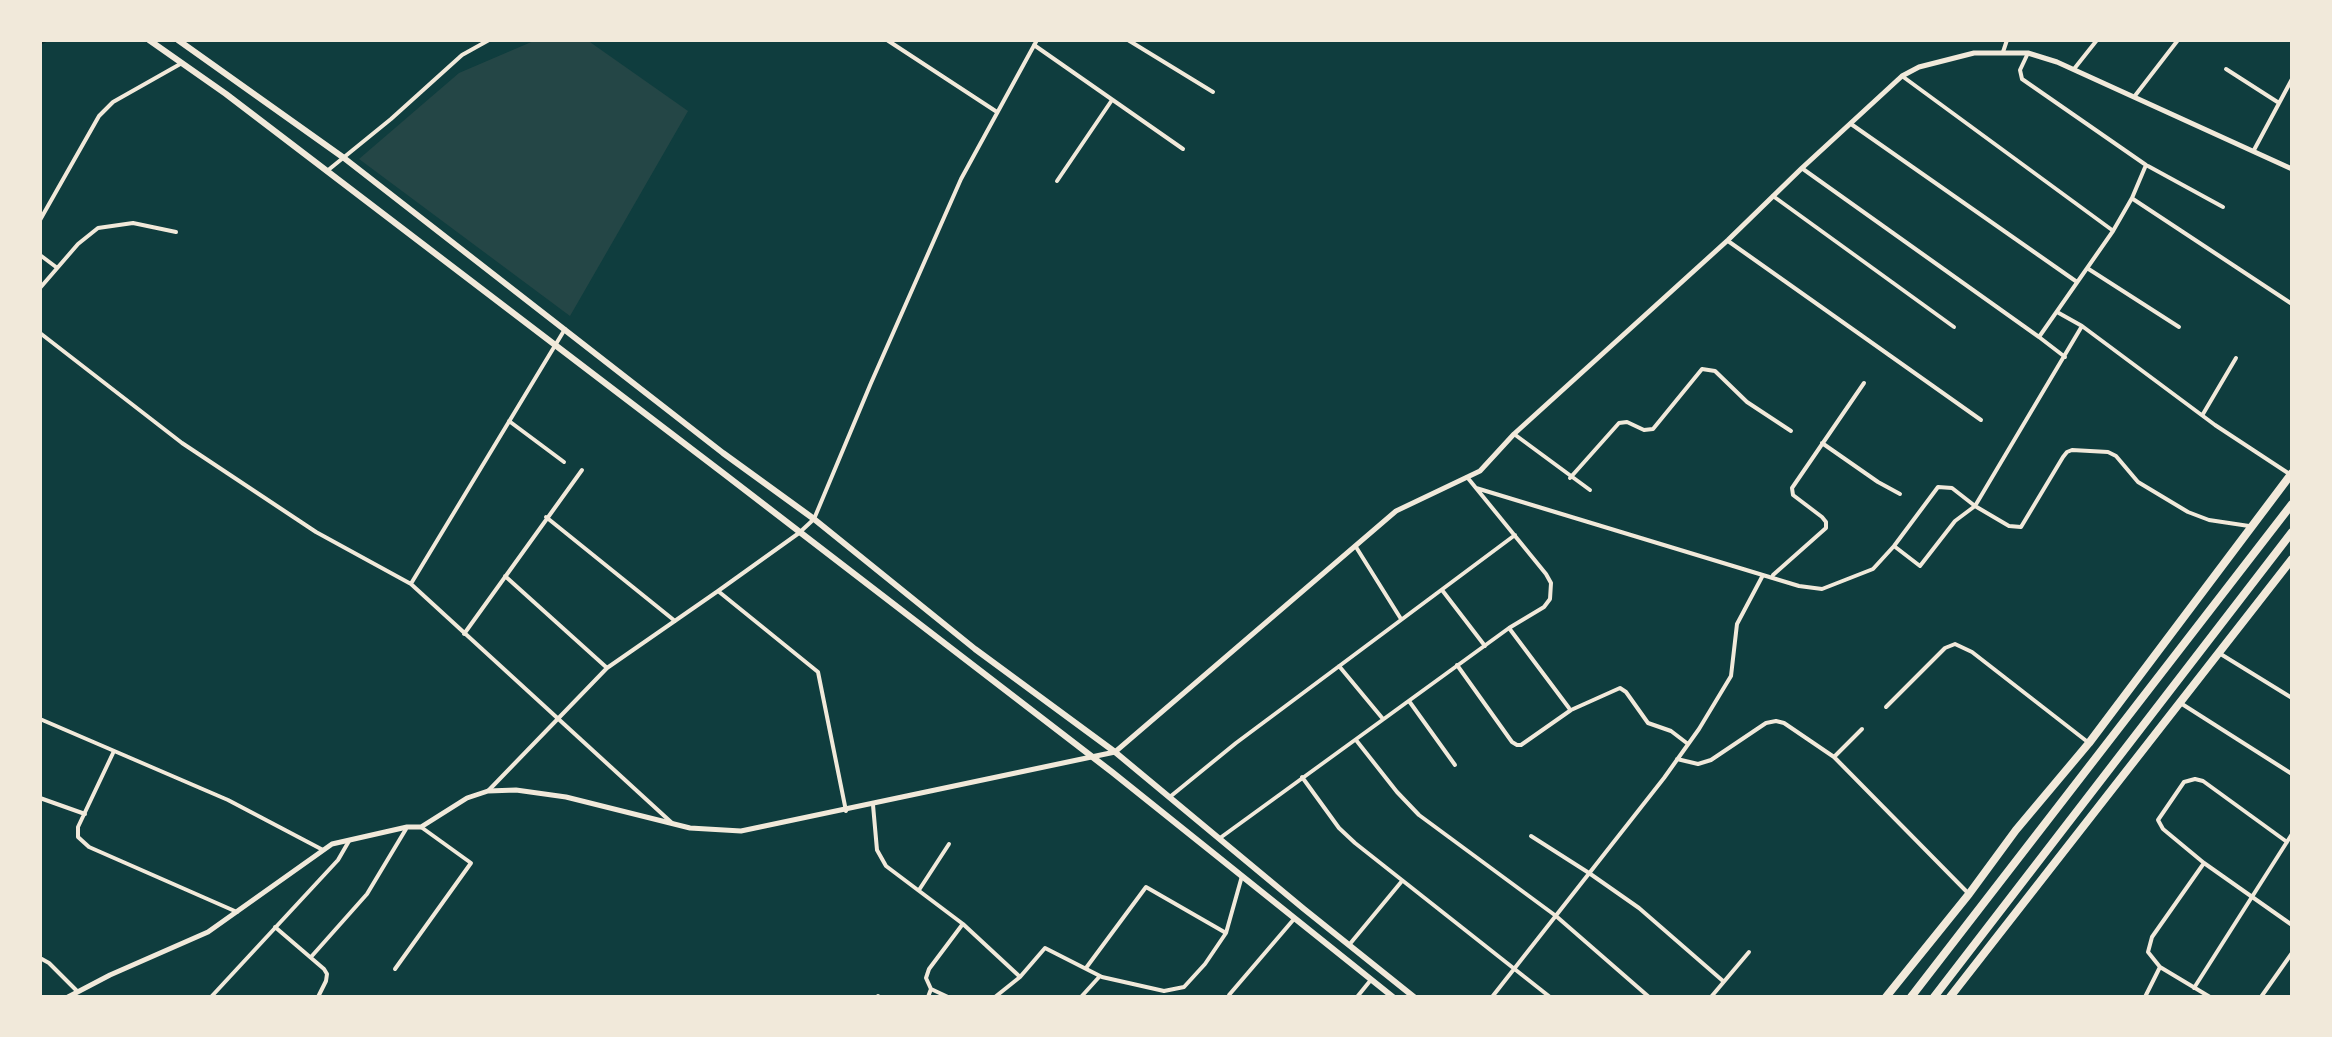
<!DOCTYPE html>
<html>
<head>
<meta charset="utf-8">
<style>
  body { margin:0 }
  #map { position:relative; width:2332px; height:1037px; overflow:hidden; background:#0f3d3e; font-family:"Nunito Sans",sans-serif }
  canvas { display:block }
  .frame { position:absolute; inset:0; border:42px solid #f1e9da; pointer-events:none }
</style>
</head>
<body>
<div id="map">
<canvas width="2332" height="1037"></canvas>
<div class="frame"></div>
</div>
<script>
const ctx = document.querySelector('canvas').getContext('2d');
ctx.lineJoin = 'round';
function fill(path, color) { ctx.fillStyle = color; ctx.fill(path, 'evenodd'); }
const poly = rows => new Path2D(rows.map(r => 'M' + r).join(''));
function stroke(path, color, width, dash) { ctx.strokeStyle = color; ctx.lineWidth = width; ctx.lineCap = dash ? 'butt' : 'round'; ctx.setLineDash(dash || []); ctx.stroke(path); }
const green = poly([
  [536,40,587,40,688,111,570,316,359,159,459,73]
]);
const stream = poly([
  [40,44,48,40]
]);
const minor = poly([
  [887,40,997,112],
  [1128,40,1213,92],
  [1034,45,1183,149],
  [2003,52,2007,40],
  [2028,53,2020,70,2022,79,2146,165,2132,198,2113,231,2039,337,2065,357],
  [2074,69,2097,40],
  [2226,69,2279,103],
  [1902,76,2112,230],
  [2134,97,2178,40],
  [1851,124,2077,282],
  [2254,150,2292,79],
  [2148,166,2223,207],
  [1803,169,2039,337],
  [327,171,391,119,462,55,489,40],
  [1057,181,1112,100],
  [1773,196,1954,327],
  [2133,199,2292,304],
  [40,220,99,116,113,102,182,63],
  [1728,241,1981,420],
  [40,255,56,267],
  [2087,268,2179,327],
  [40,288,78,244,98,228,133,223,176,232],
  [2057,312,2082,326,2215,425,2291,475],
  [40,333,182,443,316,532,411,584,672,823],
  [2203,414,2236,358],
  [509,421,564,462],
  [1514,434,1590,490],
  [1822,443,1878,482,1900,494],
  [1570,478,1619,423,1627,422,1644,430,1653,429,1702,369,1715,371,1747,402,1791,431],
  [1476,488,1799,586,1822,589,1873,569,1894,546,1938,487,1952,488,1975,506,2082,326],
  [546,517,675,621],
  [1894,546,1920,566,1955,521,1975,506,2009,526,2021,527,2063,457,2067,452,2072,450,2108,452,2116,456,2138,482,2188,512,2209,520,2249,526],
  [1356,547,1401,619],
  [1773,575,1826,528,1826,522,1822,517,1793,495,1792,488,1864,383],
  [505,576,606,667],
  [412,582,565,329],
  [1442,590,1485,646],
  [718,591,818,672,846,811],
  [1509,628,1569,708],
  [464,634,582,470],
  [2219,653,2292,698],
  [1457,665,1512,742,1517,745,1521,745,1571,710,1620,688,1626,692,1648,723,1671,731,1688,744],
  [1339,666,1383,719],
  [1409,701,1455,765],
  [2182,704,2292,774],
  [1886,707,1945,648,1955,644,1972,652,2089,743],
  [40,719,228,800,323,850],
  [1356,740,1397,792,1419,815,1556,916,1649,997],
  [114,751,78,827,78,837,89,847,237,912],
  [1834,757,1862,729],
  [1677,759,1698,764,1711,760,1766,723,1776,721,1784,723,1834,757,1967,892],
  [1302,777,1339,828,1355,843,1550,997],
  [488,791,607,668,718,591,799,533,814,519,871,383,961,179,1037,40],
  [1171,796,1236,743,1515,535],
  [40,798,85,814],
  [873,805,877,850,886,866,963,924,1018,975],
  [1531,836,1589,873,1639,908,1723,981],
  [1220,838,1509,628,1544,607,1550,599,1551,583,1546,574,1467,477],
  [2287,842,2203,781,2195,779,2184,782,2158,820,2163,829,2204,863,2292,925],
  [2204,863,2152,937,2148,952,2160,967,2210,997],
  [919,890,949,844],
  [275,927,324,969,327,974,326,981,318,997],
  [1349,945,1402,881],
  [311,957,367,894,406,829],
  [40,958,49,963,77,991],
  [1086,968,1146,887,1226,933],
  [395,969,471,863,421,827],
  [2194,988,2292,834],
  [931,989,948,997],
  [1229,995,1294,919],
  [878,996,879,997],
  [211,997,338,860,349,841],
  [928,997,931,989,926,978,929,969,962,925],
  [995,997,1020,977,1045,948,1102,977,1164,991,1184,987,1205,964,1226,933,1242,876],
  [1081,997,1100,976],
  [1357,997,1370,981],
  [1492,997,1664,778,1699,729,1731,676,1737,624,1763,575],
  [1711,997,1749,952],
  [2145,997,2160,967],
  [2261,997,2292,953]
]);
const tertiary = poly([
  [68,997,110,975,208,932,332,844,407,827,421,827,467,798,488,791,516,790,566,797,690,828,741,831,1115,752,1396,511,1480,471,1514,434,1728,240,1802,168,1902,76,1919,67,1974,53,2028,53,2057,62,2292,169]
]);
const primary = poly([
  [149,40,226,94,723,473,1112,772,1393,997],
  [178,40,344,158,723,453,814,519,975,649,1115,752,1304,909,1414,997]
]);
const trunk = poly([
  [1886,997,1969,894,2016,830,2089,743,2292,473],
  [1911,997,2292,504],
  [1934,997,2292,532],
  [1950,997,2292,559]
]);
fill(green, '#244646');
stroke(stream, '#0a2a2b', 2.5);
stroke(minor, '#f1e9da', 4);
stroke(tertiary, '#f1e9da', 5);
stroke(primary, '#f1e9da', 6);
stroke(trunk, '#f1e9da', 8);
</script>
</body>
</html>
